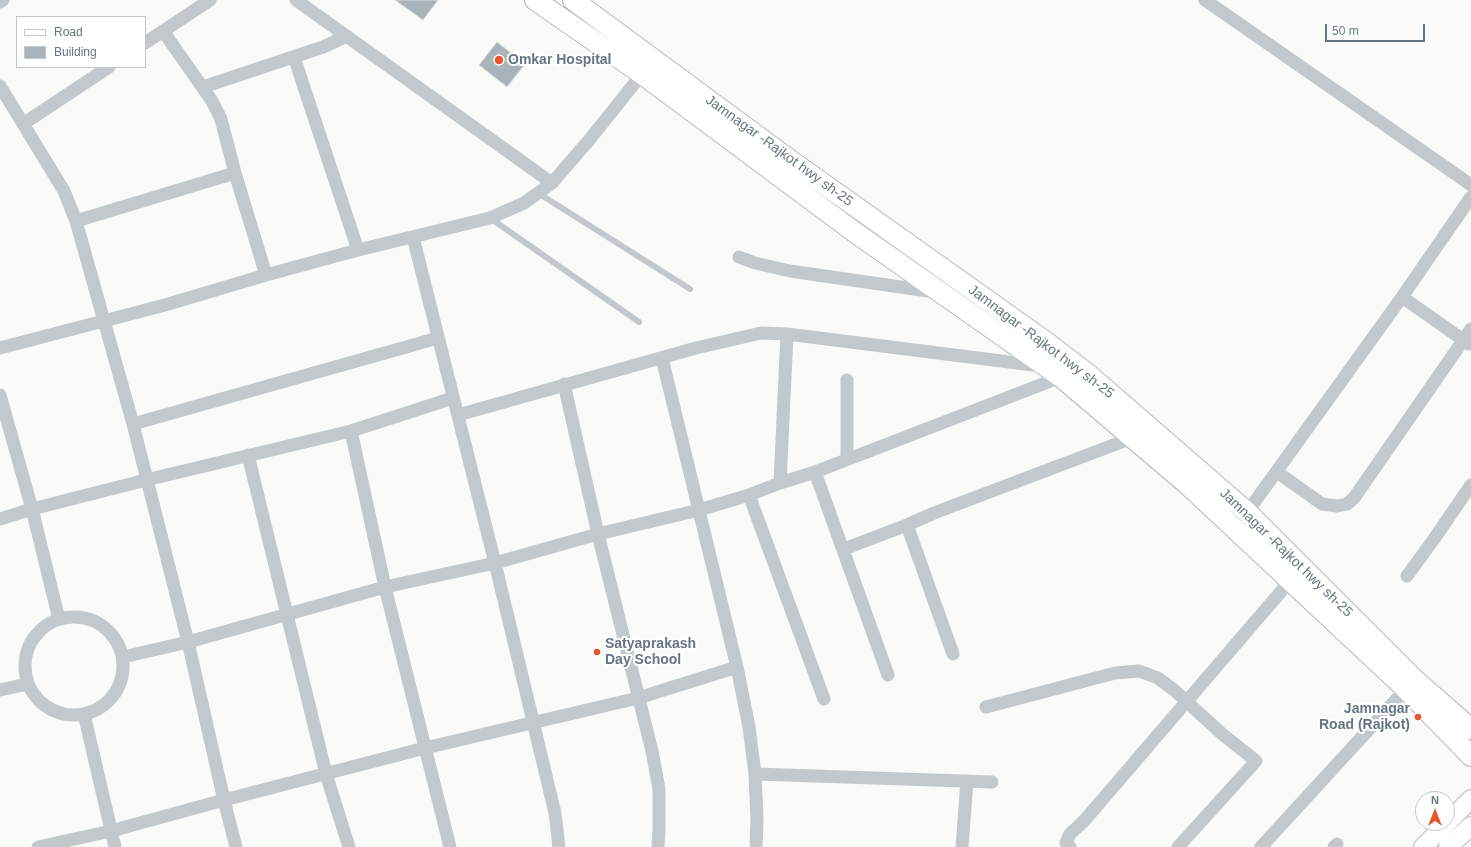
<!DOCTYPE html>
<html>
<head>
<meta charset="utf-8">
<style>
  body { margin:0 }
  #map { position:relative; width:1471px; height:847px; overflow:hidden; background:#fafaf8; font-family:Helvetica,sans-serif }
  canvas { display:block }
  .legend { position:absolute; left:16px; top:16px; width:130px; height:52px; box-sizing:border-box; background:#fff; border:1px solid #c1c8cd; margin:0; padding:5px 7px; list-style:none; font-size:12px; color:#657683 }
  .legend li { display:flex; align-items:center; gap:8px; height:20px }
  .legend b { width:20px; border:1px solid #c1c8cd }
  .north { position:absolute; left:1415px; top:791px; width:40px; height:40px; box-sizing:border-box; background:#fff; border:1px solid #c1c8cd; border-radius:50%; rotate:0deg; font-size:11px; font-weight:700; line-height:16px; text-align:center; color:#657683 }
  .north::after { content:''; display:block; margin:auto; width:14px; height:18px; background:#e4572e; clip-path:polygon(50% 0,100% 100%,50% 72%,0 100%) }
  .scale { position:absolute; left:1325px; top:24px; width:100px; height:18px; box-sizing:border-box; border:2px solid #657683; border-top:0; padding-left:5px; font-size:12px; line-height:14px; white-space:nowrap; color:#657683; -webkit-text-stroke:3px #fff; paint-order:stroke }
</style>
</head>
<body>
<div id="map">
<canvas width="1471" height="847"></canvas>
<ul class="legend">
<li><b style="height:5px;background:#fff"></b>Road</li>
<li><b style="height:11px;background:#aab3b9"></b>Building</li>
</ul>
<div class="north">N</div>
<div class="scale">50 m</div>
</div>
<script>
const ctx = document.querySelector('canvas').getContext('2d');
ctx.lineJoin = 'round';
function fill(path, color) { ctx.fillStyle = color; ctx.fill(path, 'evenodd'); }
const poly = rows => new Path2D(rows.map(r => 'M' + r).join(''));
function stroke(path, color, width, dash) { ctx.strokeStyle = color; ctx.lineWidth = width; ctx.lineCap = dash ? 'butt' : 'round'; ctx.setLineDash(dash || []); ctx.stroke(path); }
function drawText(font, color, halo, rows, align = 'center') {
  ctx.font = font + ' Helvetica,sans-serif'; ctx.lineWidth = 4; ctx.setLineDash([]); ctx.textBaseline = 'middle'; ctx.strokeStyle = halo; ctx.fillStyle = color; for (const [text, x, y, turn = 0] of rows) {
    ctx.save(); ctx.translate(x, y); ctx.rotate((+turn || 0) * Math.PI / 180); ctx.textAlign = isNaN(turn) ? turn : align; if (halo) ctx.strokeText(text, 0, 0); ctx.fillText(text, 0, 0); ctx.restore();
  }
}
const building = poly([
  [395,0,438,0,423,20,395,0],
  [497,42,525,64,507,87,479,65,497,42]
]);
const lane = poly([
  [538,193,690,289],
  [490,218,639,322]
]);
const street = poly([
  [296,0,552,183],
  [1205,0,1471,185],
  [0,2,3,0],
  [163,31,212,101,221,119,235,173,266,275],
  [145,43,210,0],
  [294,57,358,250],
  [0,86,64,191,76,221,133,424,188,642,224,800,236,847],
  [203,87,323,47,347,36],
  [23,124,109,67],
  [76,221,235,173],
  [413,237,495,563,555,813,559,847],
  [739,257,755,263,790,271,935,292],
  [1402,297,1469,344],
  [0,348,165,305,266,275,358,250,490,218,524,203,552,183,590,139,646,69],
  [662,358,737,667,749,727,755,774,757,819,756,847],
  [847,380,847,459],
  [564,384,598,534,652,751,659,789,659,832,658,847],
  [0,395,32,509,59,619],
  [458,415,696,348,761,333,787,334,1041,366],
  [133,424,438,338],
  [351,431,385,587,450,847],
  [248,455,326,774,349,847],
  [815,472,888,675],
  [1277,472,1322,504,1337,506,1347,504,1354,498,1471,329],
  [780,483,787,334],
  [749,495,824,699],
  [1243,518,1402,297,1471,197],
  [0,519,32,509,146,480,351,431,453,398],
  [907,525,953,654],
  [844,549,907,525,934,513,1132,438],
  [1407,576,1434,539,1471,485],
  '25 666a49 49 0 1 1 98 0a49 49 0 1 1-98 0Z',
  [123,657,188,642,385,587,495,563,598,534,699,510,749,495,780,483,815,472,1061,377,1065,374],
  [0,690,28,684],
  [986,707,1115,673,1139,671,1158,678,1174,690,1221,733,1256,761,1178,847],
  [84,714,115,847],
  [755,774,992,782],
  [38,847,111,831,224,800,425,748,638,698,737,667],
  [962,847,967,781],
  [1070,847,1066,843,1070,834,1084,821,1290,581],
  [1261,847,1406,689],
  [1334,847,1337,844]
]);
const secondary = poly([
  [1447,823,1471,799],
  [1423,847,1447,823],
  [1448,847,1471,826]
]);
const primary = poly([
  [535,0,642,74,853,231,1061,377,1188,485,1406,689,1471,756],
  [573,0,790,160,1046,342,1088,374,1247,512,1414,679,1471,729]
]);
const markers = [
  [499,60,5,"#e4572e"],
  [597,652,4,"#e4572e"],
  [1418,717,4,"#e4572e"]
];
const poiNames = [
  ["Omkar Hospital",508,60],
  ["Satyaprakash",605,644],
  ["Day School",605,660],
  ["Jamnagar",1410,709,"right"],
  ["Road (Rajkot)",1410,725,"right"]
];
const streetNames = [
  ["Jamnagar -Rajkot hwy sh-25",779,151,36],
  ["Jamnagar -Rajkot hwy sh-25",1041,342,37],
  ["Jamnagar -Rajkot hwy sh-25",1286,553,44]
];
fill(building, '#aab3b9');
stroke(building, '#dcdcda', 1);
stroke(secondary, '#b3babf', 20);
stroke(primary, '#b5babe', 22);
stroke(lane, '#c3c8cc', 6);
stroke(street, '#c3c8cc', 13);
stroke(secondary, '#fff', 18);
stroke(primary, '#fff', 20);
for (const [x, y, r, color] of markers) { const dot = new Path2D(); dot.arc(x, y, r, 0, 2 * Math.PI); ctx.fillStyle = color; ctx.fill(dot); stroke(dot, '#fff', 1.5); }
drawText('bold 14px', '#657683', '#fff', poiNames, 'left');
drawText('14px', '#657683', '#fff', streetNames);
</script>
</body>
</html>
